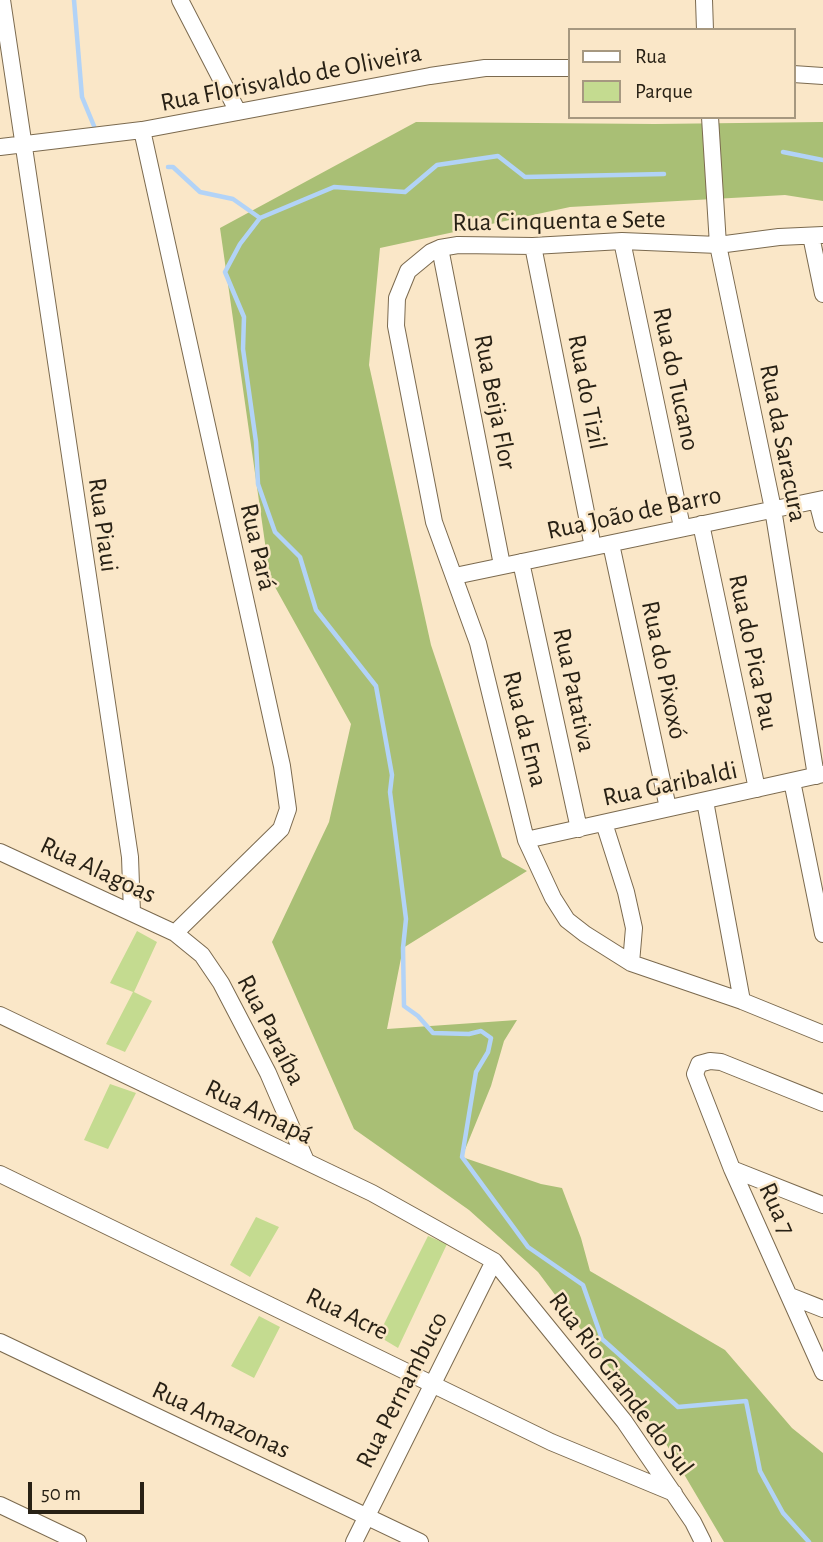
<!DOCTYPE html>
<html>
<head>
<meta charset="utf-8">
<style>
  body { margin:0 }
  #map { position:relative; width:823px; height:1542px; overflow:hidden; background:#fae7c8; font-family:"Alegreya Sans",sans-serif }
  canvas { display:block }
  .legend { position:absolute; left:568px; top:28px; width:228px; height:91px; box-sizing:border-box; background:#fae7c8; border:2px solid #a69880; margin:0; padding:9px 12px; list-style:none; font-size:21px; color:#282115 }
  .legend li { display:flex; align-items:center; gap:14px; height:35px }
  .legend b { width:35px; border:2px solid #a69880 }
  .scale { position:absolute; left:28px; top:1482px; width:116px; height:32px; box-sizing:border-box; border:4px solid #282115; border-top:0; padding-left:9px; font-size:21px; line-height:24px; white-space:nowrap; color:#282115; -webkit-text-stroke:5px #fae7c8; paint-order:stroke }
</style>
</head>
<body>
<div id="map">
<canvas width="823" height="1542"></canvas>
<ul class="legend">
<li><b style="height:9px;background:#fff"></b>Rua</li>
<li><b style="height:19px;background:#c4db90"></b>Parque</li>
</ul>
<div class="scale">50 m</div>
</div>
<script>
const ctx = document.querySelector('canvas').getContext('2d');
ctx.lineJoin = 'round';
function fill(path, color) { ctx.fillStyle = color; ctx.fill(path, 'evenodd'); }
const poly = rows => new Path2D(rows.map(r => 'M' + r).join(''));
function stroke(path, color, width, dash) { ctx.strokeStyle = color; ctx.lineWidth = width; ctx.lineCap = dash ? 'butt' : 'round'; ctx.setLineDash(dash || []); ctx.stroke(path); }
function drawText(font, color, halo, rows, align = 'center') {
  ctx.font = font + ' "Alegreya Sans",sans-serif'; ctx.lineWidth = 5; ctx.setLineDash([]); ctx.textBaseline = 'middle'; ctx.strokeStyle = halo; ctx.fillStyle = color; for (const [text, x, y, turn = 0] of rows) {
    ctx.save(); ctx.translate(x, y); ctx.rotate((+turn || 0) * Math.PI / 180); ctx.textAlign = isNaN(turn) ? turn : align; if (halo) ctx.strokeText(text, 0, 0); ctx.fillText(text, 0, 0); ctx.restore();
  }
}
const green = poly([
  [137,931,157,942,134,992,152,1001,125,1052,106,1044,133,992,110,983],
  [110,1084,136,1093,108,1149,84,1140],
  [256,1217,279,1227,250,1277,230,1265],
  [428,1236,447,1244,398,1348,378,1336],
  [259,1316,280,1327,254,1378,231,1366]
]);
const forest = poly([
  [416,122,655,124,823,122,823,201,785,195,570,207,380,248,369,365,431,645,502,857,527,871,403,948,387,1029,517,1020,504,1041,491,1086,462,1157,541,1184,562,1188,581,1238,590,1271,725,1350,792,1428,823,1453,823,1542,724,1542,665,1442,538,1272,469,1210,354,1129,272,942,329,822,351,724,270,578,220,228]
]);
const stream = poly([
  [74,0,82,97,94,126],
  [783,152,823,160],
  [168,167,173,167,200,192,233,199,260,218,240,244,225,272,244,317,243,349,256,442,258,484,275,532,300,557,316,610,376,686,392,775,390,792,406,919,403,948,404,1006,418,1016,433,1033,469,1034,481,1031,491,1038,488,1052,476,1072,462,1157,528,1247,583,1285,602,1339,678,1407,746,1401,760,1471,783,1513,809,1542],
  [260,218,334,187,405,192,437,165,498,156,525,177,664,174]
]);
const minor = poly([
  [2,0,130,857,132,913],
  [180,0,238,112],
  [704,0,705,30],
  [793,74,823,76],
  [710,117,718,245,773,509,816,776],
  [142,130,282,766,288,809,281,829,175,933],
  [0,147,142,130,430,76,485,68,569,68],
  [823,235,779,237,718,245,622,241,533,246,458,245,440,248,431,252,408,271,397,298,396,326,434,522,478,643,526,840,553,898,567,920,585,934,631,963,742,1001,823,1034],
  [811,236,823,294],
  [622,241,682,527],
  [533,246,593,547],
  [440,248,502,565],
  [817,501,823,524],
  [701,524,757,789],
  [611,544,668,808],
  [521,562,579,829],
  [455,576,823,499],
  [792,781,823,934],
  [705,801,742,1001],
  [604,823,626,892,634,928,631,963],
  [526,840,823,774],
  [0,852,175,933,202,955,221,983,268,1073,306,1161],
  [0,1015,372,1193,494,1261,624,1421,693,1522,703,1542],
  [823,1103,721,1062,710,1061,699,1064,695,1074,732,1169,823,1372],
  [732,1169,823,1205],
  [0,1174,551,1442,674,1493],
  [790,1296,823,1309],
  [0,1342,420,1542],
  [0,1505,78,1542],
  [354,1542,494,1261]
]);
const streetNames = [
  ["Rua Florisvaldo de Oliveira",291,78,-11],
  ["Rua Cinquenta e Sete",559,221,-1],
  ["Rua do Tucano",676,379,78],
  ["Rua do Tizil",587,392,79],
  ["Rua Beija Flor",495,402,79],
  ["Rua da Saracura",783,443,79],
  ["Rua João de Barro",634,513,-12],
  ["Rua Piaui",103,525,82],
  ["Rua Pará",258,547,77],
  ["Rua do Pica Pau",753,652,78],
  ["Rua do Pixoxó",664,670,78],
  ["Rua Patativa",574,690,78],
  ["Rua da Ema",525,729,76],
  ["Rua Garibaldi",670,784,-12],
  ["Rua Alagoas",98,870,25],
  ["Rua Paraíba",271,1030,63],
  ["Rua Amapá",259,1112,26],
  ["Rua 7",777,1209,66],
  ["Rua Acre",347,1314,26],
  ["Rua Rio Grande do Sul",621,1384,53],
  ["Rua Pernambuco",402,1390,-63],
  ["Rua Amazonas",221,1420,25]
];
fill(green, '#c4db90');
fill(forest, '#a9bf75');
stroke(stream, '#b2d3f7', 4.5);
stroke(minor, '#7b6a4f', 18);
stroke(minor, '#fff', 16);
drawText('26px', '#282115', '#fae7c8', streetNames);
</script>
</body>
</html>
